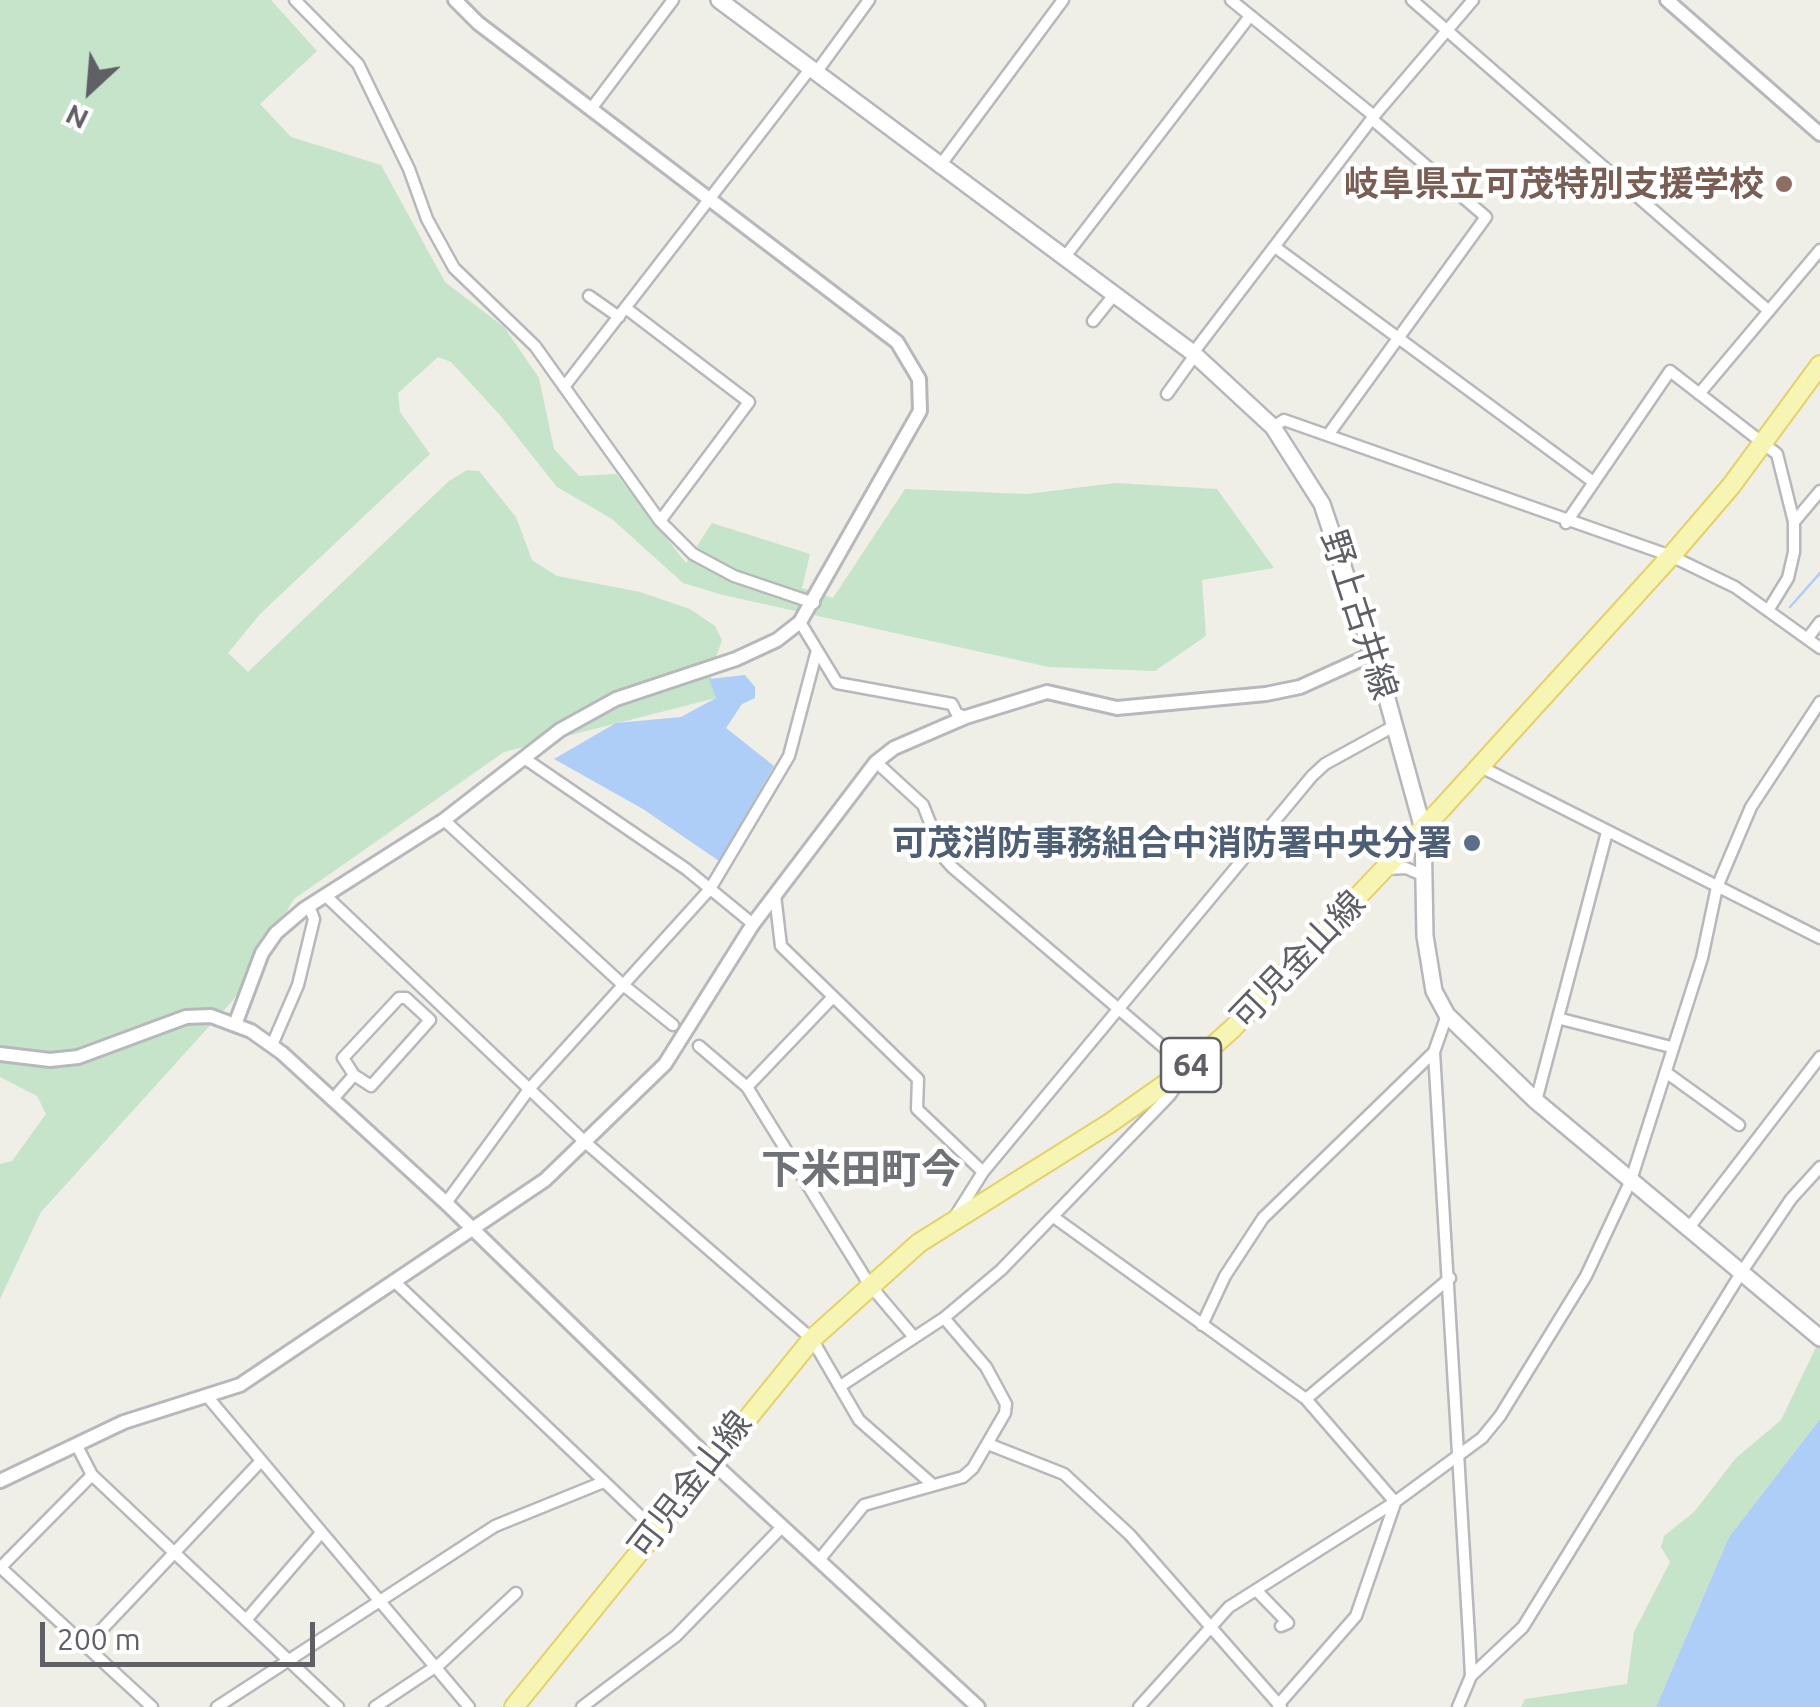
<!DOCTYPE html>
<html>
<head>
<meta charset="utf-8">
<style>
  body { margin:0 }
  #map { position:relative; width:1820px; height:1707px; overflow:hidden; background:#efeee7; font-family:Ubuntu,sans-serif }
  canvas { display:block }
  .north { position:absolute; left:40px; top:40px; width:100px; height:100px; -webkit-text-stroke:8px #fff; paint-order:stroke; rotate:206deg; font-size:28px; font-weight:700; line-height:40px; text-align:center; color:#5e6065 }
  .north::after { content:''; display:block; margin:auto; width:35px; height:45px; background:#5e6065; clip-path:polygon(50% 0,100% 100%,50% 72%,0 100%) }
  .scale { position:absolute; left:40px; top:1622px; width:275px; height:45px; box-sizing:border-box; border:5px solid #5e6065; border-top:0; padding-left:12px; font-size:30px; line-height:35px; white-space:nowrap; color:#5e6065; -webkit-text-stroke:8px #fff; paint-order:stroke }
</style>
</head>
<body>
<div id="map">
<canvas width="1820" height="1707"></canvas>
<div class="north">N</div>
<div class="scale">200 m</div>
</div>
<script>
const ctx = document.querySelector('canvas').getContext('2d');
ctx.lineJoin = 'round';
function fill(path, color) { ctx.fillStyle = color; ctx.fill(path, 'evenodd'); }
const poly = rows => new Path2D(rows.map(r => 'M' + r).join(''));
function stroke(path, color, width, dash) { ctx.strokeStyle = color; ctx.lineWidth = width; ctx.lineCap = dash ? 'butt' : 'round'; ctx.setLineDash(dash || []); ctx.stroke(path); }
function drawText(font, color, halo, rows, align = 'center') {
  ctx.font = font + ' Ubuntu,"Noto Sans JP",sans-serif'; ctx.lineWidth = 9; ctx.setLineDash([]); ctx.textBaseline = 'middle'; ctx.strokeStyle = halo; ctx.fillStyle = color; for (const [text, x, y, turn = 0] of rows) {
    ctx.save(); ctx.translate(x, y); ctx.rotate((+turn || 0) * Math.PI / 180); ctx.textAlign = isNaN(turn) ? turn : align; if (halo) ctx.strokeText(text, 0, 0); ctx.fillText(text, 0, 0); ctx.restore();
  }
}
const green = poly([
  [0,0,271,0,317,51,260,104,291,137,381,165,445,282,504,327,539,378,554,449,579,476,616,474,686,563,712,523,810,554,802,588,833,598,905,489,1027,494,1115,483,1217,489,1274,568,1202,580,1206,636,1155,671,1049,667,723,595,683,583,612,519,557,487,500,415,451,362,438,357,398,393,400,412,430,454,260,614,228,653,248,672,449,481,467,470,479,471,516,517,532,560,557,576,640,592,690,609,715,626,722,640,710,674,716,698,504,752,294,899,234,999,41,1212,0,1299,0,1164,12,1161,46,1114,37,1096,0,1077],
  [1820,1339,1820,1419,1729,1537,1656,1707,1521,1707,1525,1699,1627,1684,1634,1632,1670,1562,1661,1547,1664,1536,1694,1512,1736,1458,1781,1420]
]);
const water = poly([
  [745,675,755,687,755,698,742,704,726,728,774,766,719,861,643,809,554,759,616,723,681,717,716,698,709,679],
  [1820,1419,1820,1707,1656,1707,1729,1537]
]);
const stream = poly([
  [1790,607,1820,573]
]);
const minor = poly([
  [295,0,358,64,409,169,427,219,454,268,535,346,660,521,693,554,734,576,814,603],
  [1231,0,1374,116],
  [1412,0,1769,311],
  [815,74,869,0],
  [591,109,673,0],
  [939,167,1063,0],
  [1275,247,1592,481],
  [1064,258,1250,16],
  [589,296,619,317],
  [627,309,749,402,660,521],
  [1093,321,1114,295],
  [1193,353,1374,116,1473,0],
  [564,387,810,69],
  [1167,394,1195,355],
  [1699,394,1820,250],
  [1273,427,1284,420,1671,556,1735,587,1820,648],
  [1328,435,1486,217,1373,120],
  [1794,522,1820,491],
  [1566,523,1670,371,1777,454,1794,522,1794,552,1788,578,1769,609],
  [800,622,837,683,952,704,957,714,966,717],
  [1808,638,1820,622],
  [524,758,686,869,753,924],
  [1479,766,1820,938],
  [444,820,622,984,673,1025],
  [1387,869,1406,868,1424,876],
  [775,895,781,946,918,1079,917,1109,983,1172],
  [326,896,585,1142,812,1339,859,1420,933,1485],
  [1447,1015,1434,1052,1469,1637,1471,1676,1458,1707],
  [1561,1019,1671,1047],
  [272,1045,298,985,314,919,309,906],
  [699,1046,747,1087,869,1284,913,1336],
  [1667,1073,1739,1125],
  [747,1087,832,998],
  [333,1099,354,1075,371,1086,430,1020,406,998,399,998,343,1058,354,1075],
  [1536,1101,1607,832],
  [446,1203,530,1088,710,889,789,756,816,654],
  [956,1215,983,1172,1312,776,1325,764,1394,726],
  [1055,1218,1306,1399,1395,1502],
  [1688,1229,1820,1057],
  [397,1284,655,1530],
  [1202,1325,1225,1276,1263,1218,1434,1052],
  [842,1385,944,1318,1001,1270,1170,1095,1188,1068,952,867,944,858,923,805,876,762],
  [206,1395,469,1707],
  [1306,1399,1450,1278],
  [988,1444,1064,1474,1130,1535,1281,1707],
  [77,1446,92,1475,338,1707],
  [819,1560,864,1505,963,1477,973,1468,1005,1413,1006,1404,986,1367,944,1318],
  [0,1567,152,1707],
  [0,1568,92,1475],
  [1256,1590,1288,1623,1281,1626],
  [246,1620,321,1533],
  [88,1644,260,1462],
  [1471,1676,1523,1627,1741,1273,1791,1199,1820,1167],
  [1278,1705,1356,1616,1395,1503],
  [217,1707,495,1526,601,1483],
  [375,1707,441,1663,516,1593],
  [582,1707,676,1636,782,1527],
  [1139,1707,1229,1607,1395,1502,1482,1438,1500,1416,1586,1276,1631,1180,1702,958,1717,887,1751,807,1820,702]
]);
const tertiary = poly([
  [1667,0,1820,134],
  [236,1022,262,953,276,933,304,909,444,820,560,730,616,699,736,659,777,640,800,622,920,411,919,379,897,342,478,23,455,0],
  [0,1054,50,1060,78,1057,186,1017,211,1016,251,1031,282,1053,446,1203,723,1472,978,1707],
  [0,1481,124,1422,240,1385,545,1180,665,1064,753,924,876,762,894,748,966,717,1047,692,1117,708,1266,694,1300,687,1373,654]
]);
const secondary = poly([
  [719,0,1193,353,1273,427,1322,504,1386,695,1423,829,1425,936,1434,991,1447,1015,1536,1101,1820,1338]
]);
const primary = poly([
  [514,1707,812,1339,919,1243,1110,1123,1188,1068,1232,1029,1442,808,1671,556,1731,486,1820,365]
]);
const markers = [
  [1784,184,10,"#8d6e63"],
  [1472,843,10,"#5c6f8a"]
];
const shields = [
  [1191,1065,60]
];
const shieldNames = [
  ["64",1191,1065]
];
const educationNames = [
  ["岐阜県立可茂特別支援学校",1764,184]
];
const streetNames = [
  ["野上古井線",1359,615,72],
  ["可児金山線",1298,960,-46],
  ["可児金山線",690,1485,-52]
];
const serviceNames = [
  ["可茂消防事務組合中消防署中央分署",1452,843]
];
const quarterNames = [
  ["下米田町今",861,1170]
];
fill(green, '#c6e4c9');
fill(water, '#aecef7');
stroke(stream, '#aecef7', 2.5);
stroke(minor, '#b6b8bc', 15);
stroke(tertiary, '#b6b8bc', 18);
stroke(secondary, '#b5b7bc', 20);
stroke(primary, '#e4d16a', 22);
stroke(minor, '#fff', 10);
stroke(tertiary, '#fff', 12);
stroke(secondary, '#fff', 15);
stroke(primary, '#f7f5b3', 18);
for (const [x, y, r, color] of markers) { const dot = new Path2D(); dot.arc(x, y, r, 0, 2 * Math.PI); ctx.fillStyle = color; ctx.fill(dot); stroke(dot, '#fff', 4); }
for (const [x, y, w] of shields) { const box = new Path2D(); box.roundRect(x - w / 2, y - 27, w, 54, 8); ctx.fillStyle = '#fff'; ctx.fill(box); stroke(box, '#5e6065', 2.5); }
drawText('bold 32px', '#5e6065', null, shieldNames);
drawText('bold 35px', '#785e54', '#fff', educationNames, 'right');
drawText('35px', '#5e6065', '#fff', streetNames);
drawText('bold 35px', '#4e5e75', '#fff', serviceNames, 'right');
drawText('bold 40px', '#6f7277', '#fff', quarterNames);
</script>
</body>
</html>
